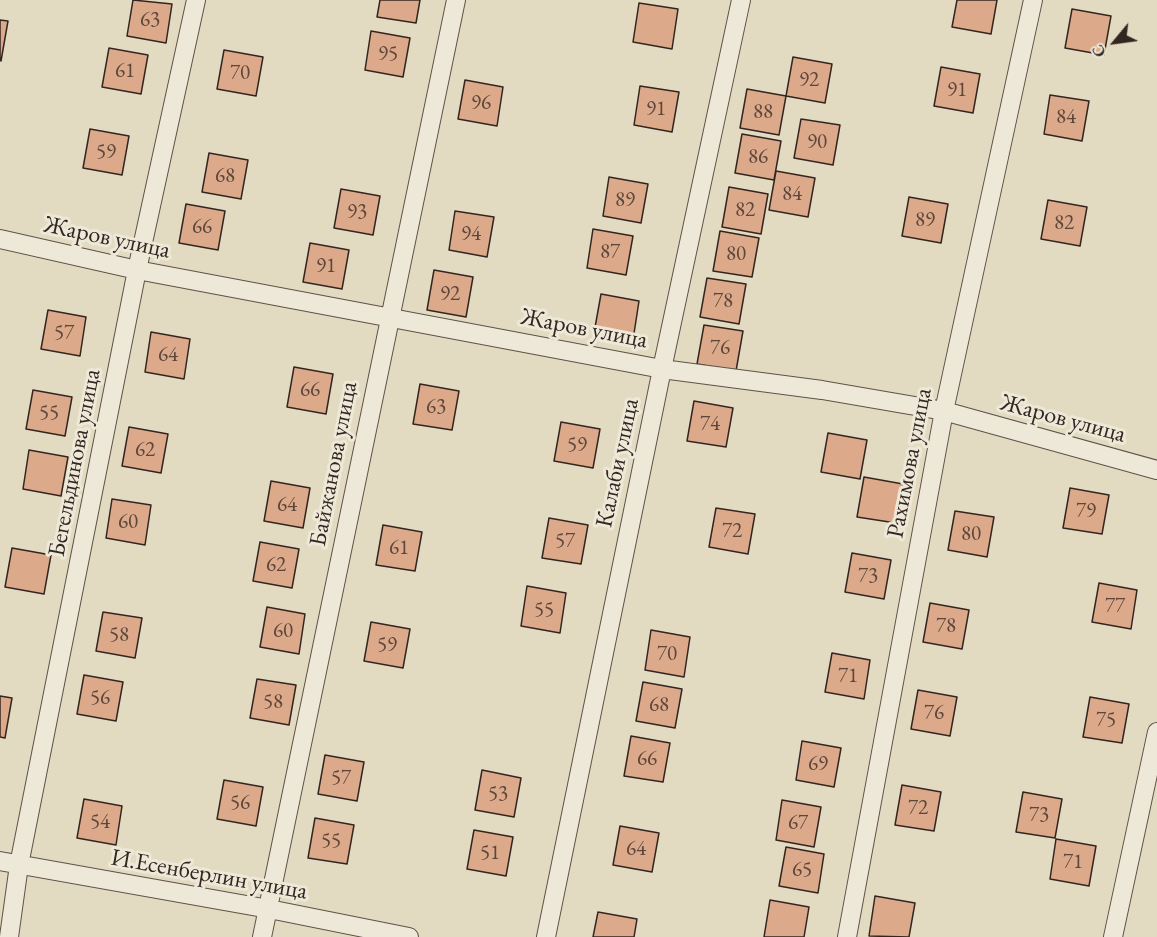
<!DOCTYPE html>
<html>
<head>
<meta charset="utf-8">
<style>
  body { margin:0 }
  #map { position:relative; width:1157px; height:937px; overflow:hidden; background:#e3dbc1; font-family:"EB Garamond",serif }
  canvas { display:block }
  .north { position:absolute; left:1085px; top:12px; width:60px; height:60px; -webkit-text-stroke:4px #ede8d7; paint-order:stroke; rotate:241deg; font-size:16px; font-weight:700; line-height:24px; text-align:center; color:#332520 }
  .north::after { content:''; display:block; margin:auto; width:21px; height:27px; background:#332520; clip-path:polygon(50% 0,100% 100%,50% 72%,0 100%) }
</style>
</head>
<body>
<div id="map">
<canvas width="1157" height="937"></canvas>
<div class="north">С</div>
</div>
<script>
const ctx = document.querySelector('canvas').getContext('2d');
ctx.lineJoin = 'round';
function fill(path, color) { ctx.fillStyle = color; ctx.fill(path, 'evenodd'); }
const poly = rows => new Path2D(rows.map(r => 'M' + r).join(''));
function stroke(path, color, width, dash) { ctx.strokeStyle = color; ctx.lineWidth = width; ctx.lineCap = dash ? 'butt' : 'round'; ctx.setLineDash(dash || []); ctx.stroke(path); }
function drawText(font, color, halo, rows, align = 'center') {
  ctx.font = font + ' "EB Garamond",serif'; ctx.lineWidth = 6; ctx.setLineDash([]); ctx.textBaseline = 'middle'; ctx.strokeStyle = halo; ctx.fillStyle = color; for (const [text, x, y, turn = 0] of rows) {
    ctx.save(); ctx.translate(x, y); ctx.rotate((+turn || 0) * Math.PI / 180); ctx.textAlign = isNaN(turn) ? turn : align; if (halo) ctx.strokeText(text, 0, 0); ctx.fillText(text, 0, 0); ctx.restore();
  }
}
const building = poly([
  [133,0,172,4,166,43,127,36,133,0],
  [380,0,420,0,416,23,377,17,380,0],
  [957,0,997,0,991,34,952,27,957,0],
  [639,3,678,9,672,49,633,42,639,3],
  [1072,9,1111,16,1104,55,1065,48,1072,9],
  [0,20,8,21,1,61,0,60,0,20],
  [371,31,410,38,403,77,365,70,371,31],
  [109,48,148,55,141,94,102,87,109,48],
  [224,50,263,57,256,96,217,89,224,50],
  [793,57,832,64,825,103,786,96,793,57],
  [941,67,980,74,973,113,934,106,941,67],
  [465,80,503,87,497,126,458,119,465,80],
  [640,86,679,92,672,132,634,125,640,86],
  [747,89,786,96,779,135,740,128,747,89],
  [1050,95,1089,101,1082,141,1044,134,1050,95],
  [801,119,840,125,833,165,794,158,801,119],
  [90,129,129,136,122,175,83,168,90,129],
  [742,134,781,141,774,180,735,173,742,134],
  [209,153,248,160,241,199,202,192,209,153],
  [776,171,815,178,808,217,769,210,776,171],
  [609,177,648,184,641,223,603,216,609,177],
  [729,187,768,194,761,234,722,227,729,187],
  [341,189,380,196,373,235,334,228,341,189],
  [909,197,948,204,941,243,902,236,909,197],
  [1048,200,1087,207,1080,246,1041,239,1048,200],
  [186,204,225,211,218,250,179,243,186,204],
  [455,211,494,217,487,257,449,250,455,211],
  [593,229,633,236,626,275,587,268,593,229],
  [720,231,759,238,752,277,713,271,720,231],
  [310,243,349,250,342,289,303,282,310,243],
  [434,270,473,277,466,317,427,310,434,270],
  [707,278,746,284,739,324,700,317,707,278],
  [601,294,639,301,633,340,594,333,601,294],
  [48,310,86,317,80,356,41,349,48,310],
  [704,325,743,331,736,371,697,364,704,325],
  [151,332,190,339,184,379,145,372,151,332],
  [294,367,333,374,326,414,287,407,294,367],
  [420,384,459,391,452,430,413,424,420,384],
  [33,390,72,397,65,436,26,429,33,390],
  [694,401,733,408,726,447,687,441,694,401],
  [561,422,600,429,593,468,554,461,561,422],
  [129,427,168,434,161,473,122,466,129,427],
  [828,433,867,440,860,479,821,472,828,433],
  [29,450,68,457,61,496,23,489,29,450],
  [864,477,903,484,896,523,857,517,864,477],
  [271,481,310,488,303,528,264,521,271,481],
  [1070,488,1109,495,1102,534,1063,528,1070,488],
  [112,499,151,505,145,545,106,538,112,499],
  [716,508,755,514,748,554,709,547,716,508],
  [955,511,994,517,987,557,948,550,955,511],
  [549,518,588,525,581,564,542,558,549,518],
  [383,525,422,532,415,571,376,565,383,525],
  [260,542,299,549,292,588,253,581,260,542],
  [12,548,51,555,44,594,5,587,12,548],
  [852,553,891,560,884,599,845,592,852,553],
  [1099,583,1137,590,1131,629,1092,622,1099,583],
  [527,586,566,593,560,633,521,626,527,586],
  [930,603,969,610,962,649,923,642,930,603],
  [267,607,305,614,299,654,260,647,267,607],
  [103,612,142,618,135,658,96,651,103,612],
  [371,622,410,629,403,668,364,661,371,622],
  [651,630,690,637,684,677,645,670,651,630],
  [832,653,870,660,864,699,825,692,832,653],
  [84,675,123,682,116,721,77,714,84,675],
  [257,679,296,685,289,725,250,718,257,679],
  [643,682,682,689,675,728,636,721,643,682],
  [918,690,957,697,950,736,911,729,918,690],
  [0,696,12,698,5,738,0,737,0,696],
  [1090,697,1129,704,1122,743,1083,737,1090,697],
  [631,736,670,743,663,782,624,776,631,736],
  [802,741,841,748,834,787,796,780,802,741],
  [325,755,364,762,357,801,318,794,325,755],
  [482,770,521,778,514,817,475,810,482,770],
  [224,780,263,787,256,826,217,819,224,780],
  [902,785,941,792,934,831,895,825,902,785],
  [1023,792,1062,799,1055,838,1016,832,1023,792],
  [84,799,122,806,116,845,77,838,84,799],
  [782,800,821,807,814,847,776,840,782,800],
  [315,818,354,825,347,864,308,858,315,818],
  [620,826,659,833,652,872,613,865,620,826],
  [474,830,513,837,506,876,467,869,474,830],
  [1056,839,1096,846,1089,886,1050,879,1056,839],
  [786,847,824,854,818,893,779,886,786,847],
  [875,896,915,903,909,937,869,936,875,896],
  [770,900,809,907,804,937,764,937,770,900],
  [598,912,637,919,634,937,593,937,598,912]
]);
const minor = poly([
  [0,239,137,270,662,369,822,390,944,411,1157,470],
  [0,861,269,909,409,937],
  [9,937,19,865,137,270,196,0],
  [262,937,456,0],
  [546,937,662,369,741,0],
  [847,937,944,411,1033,0],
  [1113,937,1157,732]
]);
const numberNames = [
  ["63",150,20],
  ["95",388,54],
  ["61",125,71],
  ["70",240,73],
  ["92",809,80],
  ["91",957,90],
  ["96",481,103],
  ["91",656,109],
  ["88",763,112],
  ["84",1066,117],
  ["90",817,142],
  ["59",106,152],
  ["86",758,157],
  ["68",225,176],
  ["84",792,194],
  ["89",625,200],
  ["82",745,210],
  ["93",357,212],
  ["89",925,220],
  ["82",1064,223],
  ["66",202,227],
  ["94",471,234],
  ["87",610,252],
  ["80",736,254],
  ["91",326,266],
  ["92",450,294],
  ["78",723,301],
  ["57",64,333],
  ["76",720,348],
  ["64",168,355],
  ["66",310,390],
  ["63",436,407],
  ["55",49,413],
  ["74",710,424],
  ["59",577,445],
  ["62",145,450],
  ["64",287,505],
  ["79",1086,511],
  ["60",128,522],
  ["72",732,531],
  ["80",971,534],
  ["57",565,541],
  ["61",399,548],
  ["62",276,565],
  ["73",868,576],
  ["77",1115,606],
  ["55",544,610],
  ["78",946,626],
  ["60",283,631],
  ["58",119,635],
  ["59",387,645],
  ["70",667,654],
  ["71",848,676],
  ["56",100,698],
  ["58",273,702],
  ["68",659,705],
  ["76",934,713],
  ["75",1106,720],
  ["66",647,759],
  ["69",818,764],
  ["57",341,778],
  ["53",498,794],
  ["56",240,803],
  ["72",918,808],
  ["73",1039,815],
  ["54",100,822],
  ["67",798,823],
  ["55",331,841],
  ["64",636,849],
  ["51",490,853],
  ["71",1073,862],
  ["65",802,870]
];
const streetNames = [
  ["Жаров улица",107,238,12],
  ["Жаров улица",584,329,11],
  ["Жаров улица",1063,419,15],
  ["Бегельдинова улица",75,463,-79],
  ["Калаби улица",618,463,-78],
  ["Рахимова улица",910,463,-79],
  ["Байжанова улица",334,464,-79],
  ["И.Есенберлин улица",209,875,10]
];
fill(building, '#dca98a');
stroke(building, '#332520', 1.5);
stroke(minor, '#5f5248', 20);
stroke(minor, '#ede8d7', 18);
drawText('21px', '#5d463a', null, numberNames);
drawText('24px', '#332520', '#ede8d7', streetNames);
</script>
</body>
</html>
